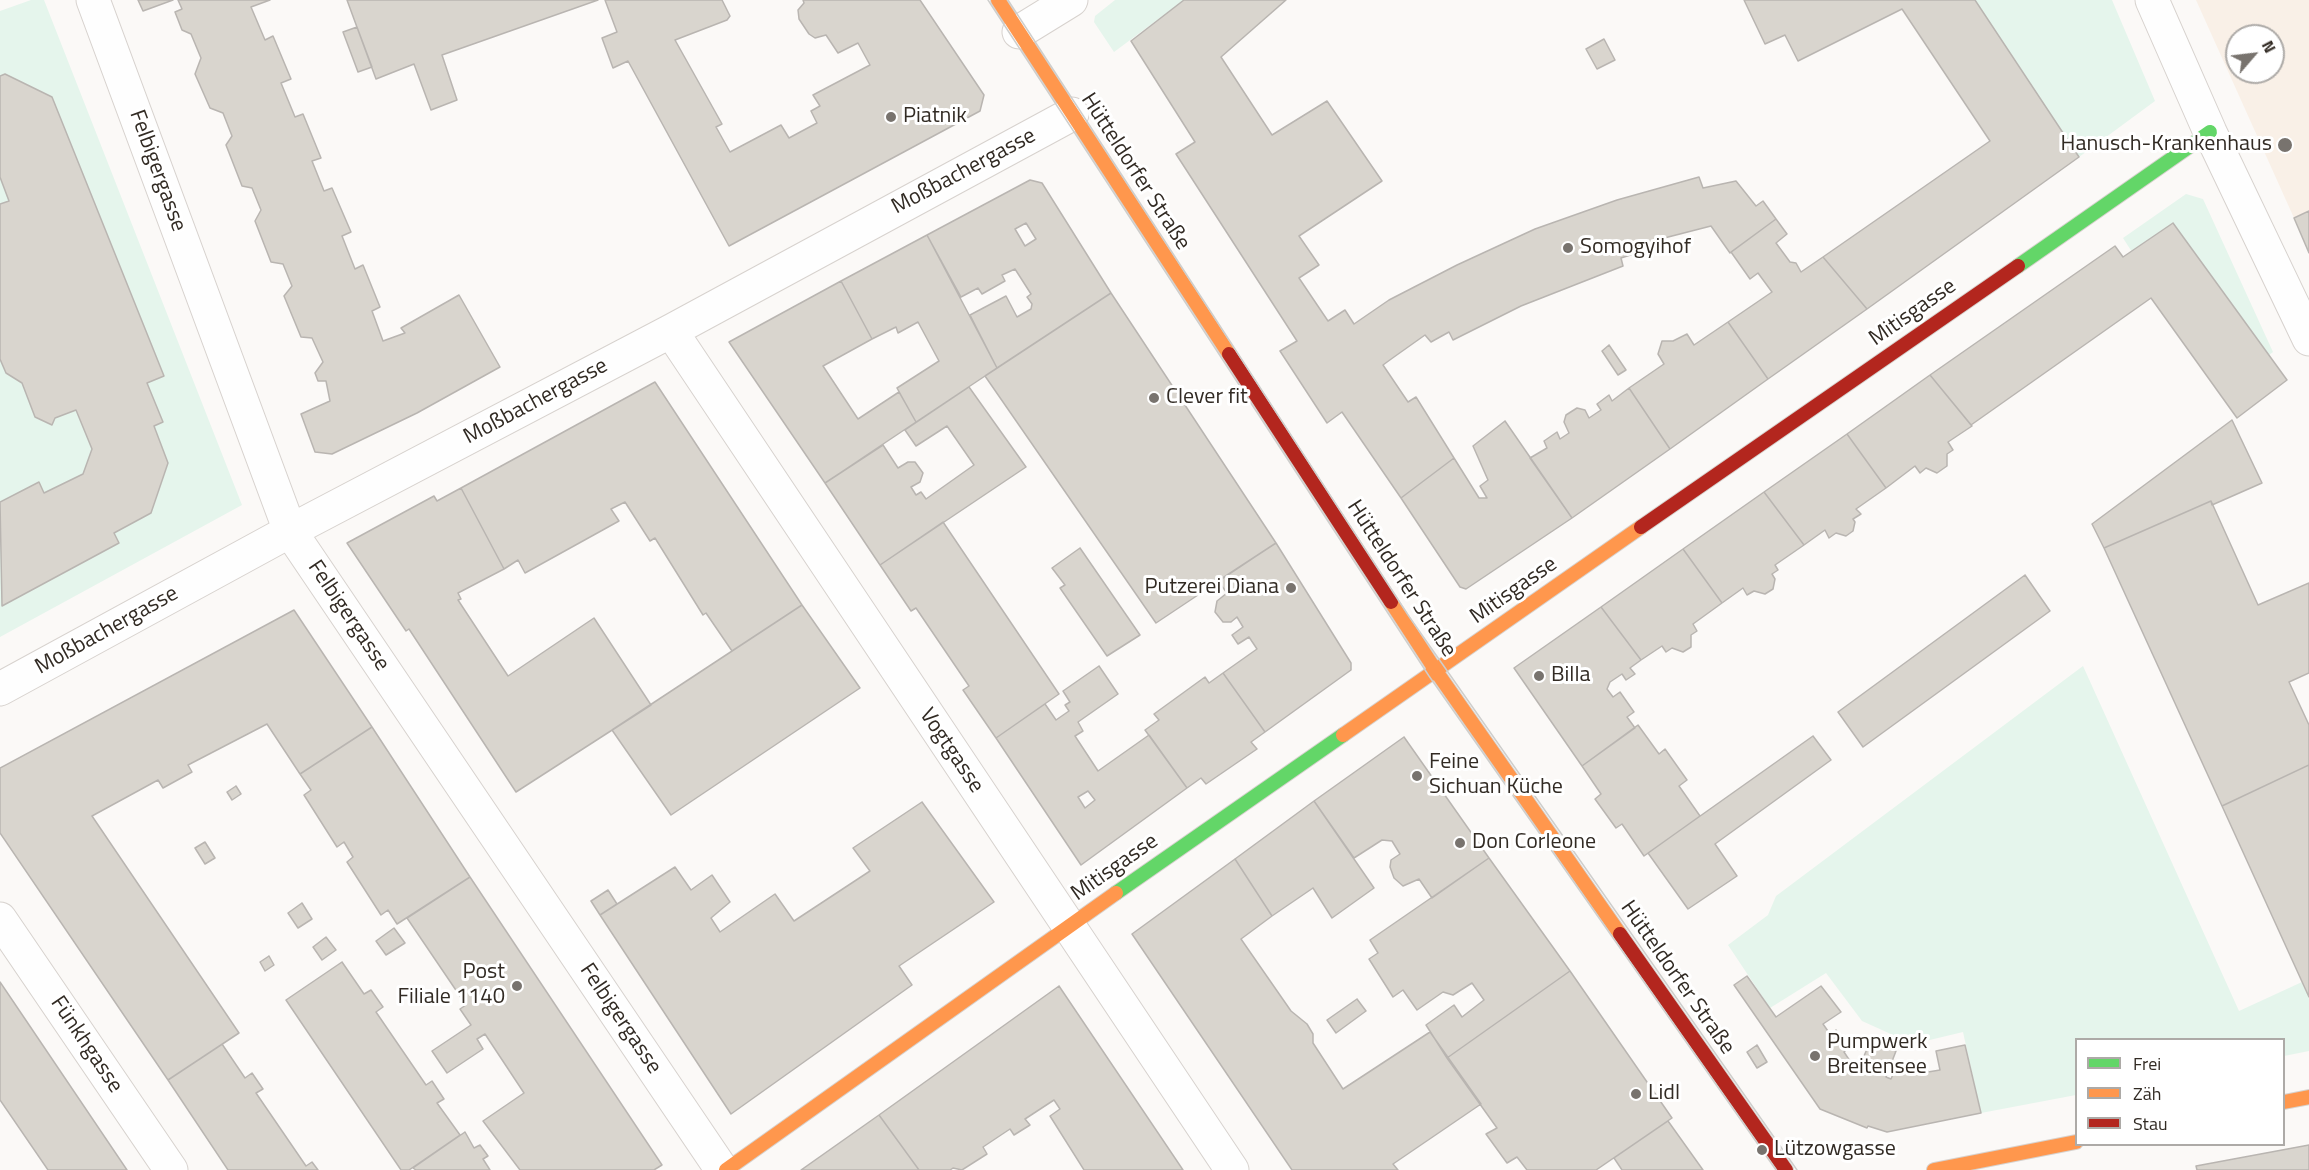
<!DOCTYPE html>
<html>
<head>
<meta charset="utf-8">
<style>
  body { margin:0 }
  #map { position:relative; width:2309px; height:1170px; overflow:hidden; background:#fbf9f7; font-family:"Titillium Web",sans-serif }
  canvas { display:block }
  .legend { position:absolute; left:2075px; top:1038px; width:210px; height:108px; box-sizing:border-box; background:#fff; border:2px solid #adaaa7; margin:0; padding:8px 10px; list-style:none; font-size:18px; color:#322b24 }
  .legend li { display:flex; align-items:center; gap:12px; height:30px }
  .legend b { width:30px; border:2px solid #adaaa7 }
  .north { position:absolute; left:2225px; top:24px; width:60px; height:60px; box-sizing:border-box; background:#fff; border:2px solid #adaaa7; border-radius:50%; rotate:62deg; font-size:16px; font-weight:700; line-height:24px; text-align:center; color:#322b24 }
  .north::after { content:''; display:block; margin:auto; width:21px; height:27px; background:#78736e; clip-path:polygon(50% 0,100% 100%,50% 72%,0 100%) }
</style>
</head>
<body>
<div id="map">
<canvas width="2309" height="1170"></canvas>
<ul class="legend">
<li><b style="height:8px;background:#63d668"></b>Frei</li>
<li><b style="height:8px;background:#ff974d"></b>Zäh</li>
<li><b style="height:8px;background:#b3261e"></b>Stau</li>
</ul>
<div class="north">N</div>
</div>
<script>
const ctx = document.querySelector('canvas').getContext('2d');
ctx.lineJoin = 'round';
function fill(path, color) { ctx.fillStyle = color; ctx.fill(path, 'evenodd'); }
const poly = rows => new Path2D(rows.map(r => 'M' + r).join(''));
function stroke(path, color, width, dash) { ctx.strokeStyle = color; ctx.lineWidth = width; ctx.lineCap = dash ? 'butt' : 'round'; ctx.setLineDash(dash || []); ctx.stroke(path); }
function drawText(font, color, halo, rows, align = 'center') {
  ctx.font = font + ' "Titillium Web",sans-serif'; ctx.lineWidth = 6; ctx.setLineDash([]); ctx.textBaseline = 'middle'; ctx.strokeStyle = halo; ctx.fillStyle = color; for (const [text, x, y, turn = 0] of rows) {
    ctx.save(); ctx.translate(x, y); ctx.rotate((+turn || 0) * Math.PI / 180); ctx.textAlign = isNaN(turn) ? turn : align; if (halo) ctx.strokeText(text, 0, 0); ctx.fillText(text, 0, 0); ctx.restore();
  }
}
const built = poly([
  [2196,0,2309,0,2309,253,2294,218],
  [2237,36,2273,36,2273,72,2237,72]
]);
const green = poly([
  [31,0,44,0,242,505,0,637,0,11],
  [1115,0,1184,0,1114,52,1094,22,1095,16],
  [1975,0,2112,0,2155,101,2079,157],
  [2186,194,2203,199,2273,352,2269,355,2173,223,2132,252,2123,238],
  [2083,666,2239,1011,2302,982,2309,997,2309,1051,2284,1056,2284,1040,2076,1040,2076,1095,1981,1113,1963,1032,1913,1044,1862,1021,1826,973,1770,1008,1728,945,1768,915,1776,896]
]);
const building = poly([
  [138,0,173,0,143,11,138,0],
  [178,0,270,0,251,7,265,40,273,36,291,79,281,83,295,117,303,114,321,158,312,161,324,191,332,188,351,232,342,236,355,269,363,265,380,307,372,311,383,341,405,333,401,328,459,295,500,367,417,413,332,454,315,452,301,414,330,401,326,381,318,381,315,373,323,362,312,338,301,337,284,296,292,286,283,264,271,262,255,221,261,210,252,188,242,186,226,145,232,136,223,113,210,108,195,74,201,58,191,34,182,30,175,12,182,9,178,0],
  [347,0,598,0,442,55,457,100,431,110,414,64,376,79,347,0],
  [605,0,722,0,730,16,727,20,675,40,722,124,716,127,730,152,781,125,789,138,817,123,811,111,820,106,813,95,870,65,858,43,838,53,826,35,815,38,809,34,799,19,798,10,804,3,803,0,920,0,984,95,980,111,729,246,628,61,613,68,602,38,617,32,605,0],
  [1184,0,1286,0,1221,57,1272,135,1327,101,1382,181,1299,236,1319,265,1299,278,1328,321,1345,310,1354,324,1389,300,1457,265,1535,229,1617,200,1699,177,1703,188,1736,181,1756,206,1763,201,1776,219,1730,253,1711,226,1641,244,1643,251,1621,258,1623,266,1521,306,1453,340,1449,332,1431,342,1425,335,1394,357,1383,365,1408,402,1416,397,1454,458,1401,498,1342,412,1327,423,1280,351,1297,341,1176,154,1195,142,1131,41,1184,0],
  [1744,0,1975,0,2079,157,1867,309,1823,257,1990,141,1902,9,1798,61,1785,35,1765,44,1744,0],
  [357,27,372,67,358,72,343,32,357,27],
  [1604,39,1615,60,1597,69,1586,49,1604,39],
  [5,74,52,97,164,376,147,383,163,422,154,426,168,463,151,513,114,533,119,543,2,606,0,502,39,482,44,493,83,474,92,449,76,410,55,418,52,425,35,417,22,383,6,373,0,359,0,204,9,201,0,177,0,76,5,74],
  [1030,180,1042,183,1111,293,997,368,970,315,1006,296,1017,317,1031,309,1032,304,1027,297,1031,294,1015,269,1002,275,1005,281,982,294,978,288,961,297,927,235,1030,180],
  [1026,223,1036,239,1025,246,1015,229,1026,223],
  [2309,211,2309,253,2294,218,2309,211],
  [1776,219,1787,234,1776,243,1790,262,1796,263,1801,272,1823,257,1867,309,1768,379,1728,322,1772,292,1758,273,1750,279,1731,252,1776,219],
  [2173,223,2287,380,2237,418,2151,298,1971,425,1930,375,2115,246,2123,257,2173,223],
  [927,235,997,368,916,422,897,388,939,361,918,322,898,333,896,327,872,339,841,281,927,235],
  [841,281,872,339,823,366,858,419,899,392,916,422,825,483,729,342,841,281],
  [1111,293,1276,543,1156,623,985,376,1111,293],
  [1728,322,1768,379,1670,449,1629,388,1664,364,1658,354,1662,341,1673,341,1687,334,1694,345,1728,322],
  [1609,345,1626,370,1618,375,1602,351,1609,345],
  [1930,375,1972,426,1948,442,1953,450,1947,454,1947,466,1937,473,1926,468,1920,473,1915,466,1886,488,1847,434,1930,375],
  [655,382,802,605,732,651,706,613,703,615,655,538,650,541,625,502,611,509,619,521,525,573,518,560,504,569,461,488,655,382],
  [969,387,1026,467,880,565,825,483,883,445,898,468,908,462,915,462,923,473,920,482,911,487,916,495,921,492,926,499,974,465,947,426,916,446,905,430,969,387],
  [1629,388,1670,449,1572,518,1530,458,1547,448,1544,441,1557,432,1560,439,1569,433,1564,422,1566,415,1577,408,1585,410,1589,418,1601,410,1597,404,1609,395,1612,401,1629,388],
  [2232,420,2262,483,2212,505,2211,501,2104,548,2092,524,2232,420],
  [1505,421,1572,518,1466,589,1460,587,1401,498,1454,458,1479,498,1487,498,1480,486,1488,480,1473,446,1505,421],
  [1847,434,1886,488,1856,509,1861,514,1853,519,1855,522,1853,531,1846,536,1836,533,1829,538,1825,530,1804,545,1764,492,1847,434],
  [461,488,504,569,458,593,461,599,458,600,508,676,594,618,651,705,516,792,409,629,406,631,347,543,434,496,437,501,461,488],
  [1764,492,1804,545,1775,565,1778,570,1772,574,1775,579,1773,589,1765,594,1754,591,1747,595,1743,588,1722,603,1683,549,1764,492],
  [2211,501,2258,605,2309,583,2309,673,2289,682,2309,725,2309,765,2222,806,2104,548,2211,501],
  [943,522,1059,694,996,738,963,690,969,686,916,608,911,611,880,565,943,522],
  [1276,543,1351,663,1351,670,1265,732,1223,673,1257,649,1249,637,1238,644,1232,635,1243,627,1237,617,1231,622,1223,622,1215,612,1217,601,1227,593,1218,581,1276,543],
  [1080,548,1140,635,1107,656,1060,588,1065,585,1052,568,1080,548],
  [1683,549,1722,603,1693,624,1697,631,1691,635,1691,647,1683,652,1672,648,1666,652,1662,646,1641,660,1601,607,1683,549],
  [2025,575,2050,611,1863,747,1838,712,2025,575],
  [802,605,860,688,671,815,612,730,802,605],
  [1601,607,1641,660,1630,668,1635,674,1626,680,1622,674,1610,682,1607,689,1613,697,1620,692,1634,712,1627,717,1635,728,1582,766,1514,668,1601,607],
  [294,610,372,727,300,774,267,724,188,765,192,772,163,788,158,780,92,816,239,1033,168,1080,0,833,0,768,294,610],
  [1099,666,1118,694,1078,722,1083,731,1075,736,1098,771,1149,735,1187,788,1081,865,996,738,1045,704,1056,720,1069,711,1065,705,1070,702,1063,691,1099,666],
  [1088,791,1095,800,1085,808,1078,797,1088,791],
  [1223,673,1265,732,1251,742,1257,749,1206,784,1201,778,1187,788,1145,730,1159,720,1154,714,1205,677,1209,683,1223,673],
  [1638,725,1659,754,1665,749,1687,780,1679,786,1700,816,1644,856,1622,824,1616,828,1595,799,1601,794,1582,766,1638,725],
  [372,727,470,877,397,924,388,910,381,915,347,862,353,857,344,842,337,847,304,795,311,790,300,774,372,727],
  [1813,736,1831,760,1715,844,1737,876,1688,909,1648,853,1813,736],
  [1404,737,1489,858,1432,898,1419,879,1403,886,1394,878,1390,867,1391,860,1400,854,1392,841,1382,840,1354,858,1314,801,1404,737],
  [2309,765,2309,997,2222,806,2309,765],
  [236,786,241,794,232,800,227,792,236,786],
  [1314,801,1374,888,1332,918,1313,888,1272,916,1235,859,1314,801],
  [922,802,994,902,899,966,912,985,731,1114,600,915,675,867,691,890,712,875,730,902,711,918,720,932,775,894,794,921,870,871,853,848,922,802],
  [205,842,215,858,205,864,195,848,205,842],
  [1489,858,1570,971,1447,1058,1426,1025,1454,1005,1462,1017,1484,1000,1472,983,1453,995,1443,992,1417,1010,1403,990,1393,997,1369,959,1378,953,1370,940,1489,858],
  [1235,859,1272,916,1241,939,1291,1011,1307,1024,1313,1034,1313,1043,1343,1089,1430,1032,1481,1104,1393,1164,1398,1170,1292,1170,1132,934,1235,859],
  [470,877,662,1165,654,1170,520,1170,483,1121,524,1093,485,1034,477,1039,483,1049,447,1073,432,1051,471,1025,460,1009,466,1005,407,918,470,877],
  [608,890,617,904,600,915,591,901,608,890],
  [302,903,312,919,298,928,288,913,302,903],
  [394,928,405,943,386,955,376,941,394,928],
  [326,937,336,950,322,960,313,947,326,937],
  [269,956,274,965,265,971,260,962,269,956],
  [342,962,364,994,371,990,383,1007,376,1012,426,1085,432,1081,444,1099,437,1103,460,1135,409,1170,401,1170,286,1000,342,962],
  [1570,971,1672,1118,1596,1170,1527,1170,1517,1157,1507,1163,1486,1134,1497,1128,1447,1058,1570,971],
  [1747,976,1776,1017,1821,986,1841,1012,1823,1024,1830,1034,1836,1030,1848,1048,1844,1052,1850,1061,1860,1065,1871,1040,1896,1051,1886,1077,1891,1079,1894,1072,1926,1067,1928,1072,1940,1070,1936,1051,1965,1045,1981,1113,1887,1132,1868,1126,1867,1128,1820,1109,1734,985,1747,976],
  [0,982,21,1013,127,1170,48,1170,0,1100,0,982],
  [1059,986,1183,1170,1084,1170,1050,1116,1060,1109,1054,1100,1025,1119,1030,1125,1014,1135,1010,1129,983,1147,987,1154,962,1170,953,1168,950,1170,919,1170,879,1115,1059,986],
  [1357,999,1366,1011,1336,1033,1327,1020,1357,999],
  [222,1044,245,1078,252,1073,263,1089,256,1093,306,1166,312,1162,318,1170,228,1170,168,1080,222,1044],
  [1757,1045,1767,1062,1757,1068,1747,1052,1757,1045],
  [879,1115,919,1170,801,1170,879,1115],
  [1668,1121,1703,1170,1622,1170,1614,1158,1668,1121],
  [465,1132,474,1148,480,1145,488,1156,483,1159,490,1170,416,1170,413,1168,465,1132],
  [2309,1145,2309,1170,2197,1170,2196,1166,2309,1145]
]);
const street = poly([
  [93,0,290,531,722,1170],
  [2152,0,2210,132,2309,339],
  [1019,32,1071,0],
  [671,331,1232,1170],
  [0,689,290,531,671,331,1072,114],
  [0,919,171,1170]
]);
const fast = poly([
  [2018,266,2210,132],
  [1116,893,1343,735]
]);
const slow = poly([
  [998,0,1229,354],
  [1391,602,1436,671,1620,934],
  [1343,735,1641,527],
  [2284,1102,2309,1097],
  [726,1170,1116,893],
  [1934,1170,2076,1142]
]);
const jam = poly([
  [1229,354,1391,602],
  [1641,527,2018,266],
  [1620,934,1786,1170]
]);
const tram = poly([
  [988,0,1429,676,1776,1170],
  [1008,0,1408,615,1797,1170]
]);
const markers = [
  [891,117,6,"#78736e"],
  [2285,145,8,"#78736e"],
  [1568,248,6,"#78736e"],
  [1154,398,6,"#78736e"],
  [1291,588,6,"#78736e"],
  [1539,676,6,"#78736e"],
  [1417,776,6,"#78736e"],
  [1460,843,6,"#78736e"],
  [517,986,6,"#78736e"],
  [1815,1056,6,"#78736e"],
  [1636,1094,6,"#78736e"],
  [1762,1150,6,"#78736e"]
];
const poiNames = [
  ["Piatnik",903,117],
  ["Hanusch-Krankenhaus",2272,145,"right"],
  ["Somogyihof",1580,248],
  ["Clever fit",1166,398],
  ["Putzerei Diana",1279,588,"right"],
  ["Billa",1551,676],
  ["Feine",1429,763],
  ["Sichuan Küche",1429,788],
  ["Don Corleone",1472,843],
  ["Post",505,973,"right"],
  ["Filiale 1140",505,998,"right"],
  ["Pumpwerk",1827,1043],
  ["Breitensee",1827,1068],
  ["Lidl",1648,1094],
  ["Lützowgasse",1774,1150]
];
const streetNames = [
  ["Felbigergasse",157,171,70],
  ["Moßbachergasse",964,172,-28],
  ["Hütteldorfer Straße",1135,172,57],
  ["Mitisgasse",1913,313,-35],
  ["Moßbachergasse",536,402,-28],
  ["Hütteldorfer Straße",1401,579,57],
  ["Mitisgasse",1514,591,-35],
  ["Felbigergasse",348,616,56],
  ["Moßbachergasse",107,631,-29],
  ["Vogtgasse",951,751,56],
  ["Mitisgasse",1115,868,-35],
  ["Hütteldorfer Straße",1677,978,55],
  ["Felbigergasse",620,1019,56],
  ["Fünkhgasse",86,1045,56]
];
fill(built, '#f9f0e7');
fill(green, '#e5f5ec');
fill(building, '#d9d5ce');
stroke(building, '#b9b5b1', 1.5);
stroke(street, '#d7d2ce', 35);
stroke(fast, '#d7d2ce', 16);
stroke(slow, '#d7d2ce', 16);
stroke(jam, '#d7d2ce', 16);
stroke(street, '#fefefe', 33);
stroke(fast, '#63d668', 14);
stroke(slow, '#ff974d', 14);
stroke(jam, '#b3261e', 14);
stroke(tram, '#cececc', 1.5);
for (const [x, y, r, color] of markers) { const dot = new Path2D(); dot.arc(x, y, r, 0, 2 * Math.PI); ctx.fillStyle = color; ctx.fill(dot); stroke(dot, '#fff', 2); }
drawText('22px', '#322b24', '#fff', poiNames, 'left');
drawText('22px', '#322b24', '#fff', streetNames);
</script>
</body>
</html>
